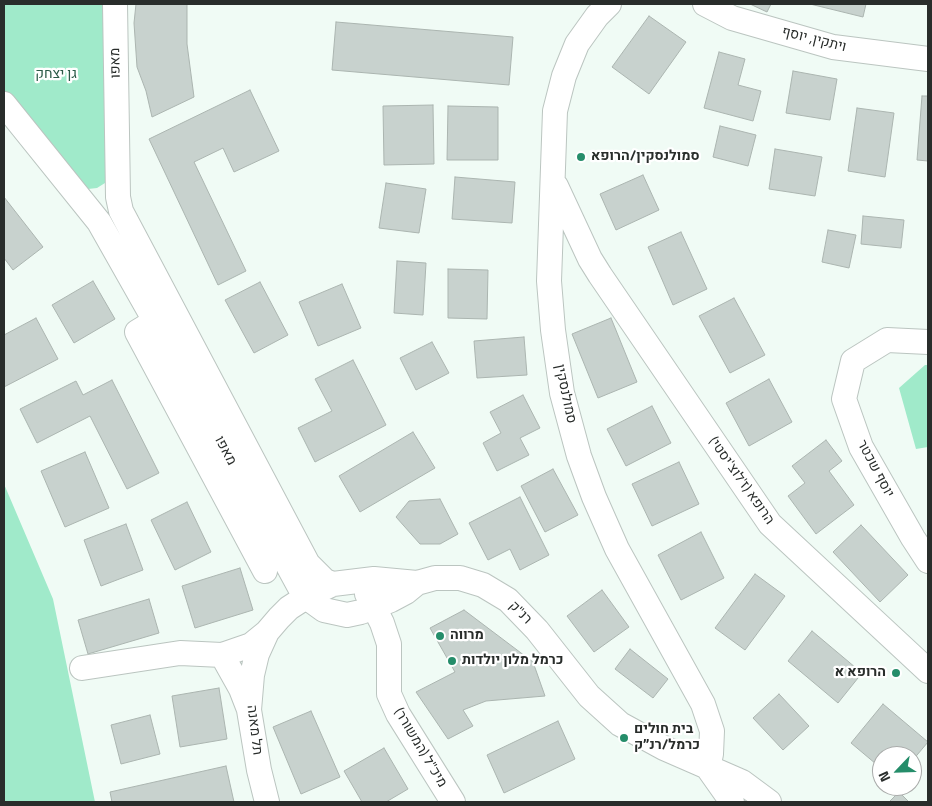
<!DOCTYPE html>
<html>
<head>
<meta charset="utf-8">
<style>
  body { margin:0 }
  #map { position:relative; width:932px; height:806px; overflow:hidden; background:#f0fbf5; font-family:"Titillium Web",sans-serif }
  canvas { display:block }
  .frame { position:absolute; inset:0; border:5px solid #292d2b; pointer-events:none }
  .north { position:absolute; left:872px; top:746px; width:50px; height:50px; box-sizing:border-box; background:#fff; border:1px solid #a9abaa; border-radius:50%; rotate:246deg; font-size:14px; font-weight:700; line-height:20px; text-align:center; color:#292d2b }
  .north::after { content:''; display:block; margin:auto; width:18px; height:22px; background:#258d6a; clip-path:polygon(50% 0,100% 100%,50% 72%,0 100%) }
</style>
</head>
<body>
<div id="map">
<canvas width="932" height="806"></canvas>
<div class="frame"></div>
<div class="north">N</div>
</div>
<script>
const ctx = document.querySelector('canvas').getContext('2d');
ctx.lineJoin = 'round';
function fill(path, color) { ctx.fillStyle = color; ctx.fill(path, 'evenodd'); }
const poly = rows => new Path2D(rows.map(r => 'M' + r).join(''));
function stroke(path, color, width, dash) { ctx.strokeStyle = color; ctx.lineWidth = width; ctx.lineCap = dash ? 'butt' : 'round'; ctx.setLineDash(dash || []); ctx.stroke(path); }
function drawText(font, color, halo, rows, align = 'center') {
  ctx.font = font + ' "Titillium Web",Heebo,sans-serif'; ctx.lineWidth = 4.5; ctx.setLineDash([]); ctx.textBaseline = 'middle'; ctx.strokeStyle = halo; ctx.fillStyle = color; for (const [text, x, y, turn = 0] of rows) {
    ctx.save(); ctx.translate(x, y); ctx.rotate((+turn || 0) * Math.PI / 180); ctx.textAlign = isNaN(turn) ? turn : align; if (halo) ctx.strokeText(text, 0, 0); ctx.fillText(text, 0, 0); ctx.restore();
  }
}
const green = poly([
  [4,4,105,4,110,176,105,183,97,188,88,189,79,186,4,93],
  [925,365,928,365,928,447,916,449,899,388],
  [4,484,53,599,95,802,4,802]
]);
const building = poly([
  [136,4,187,4,187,44,194,97,152,117,146,91,137,67,134,23,136,4],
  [750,4,771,4,767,12,750,4],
  [810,4,866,4,863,17,810,4],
  [649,16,686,42,649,94,612,67,649,16],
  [336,22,513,37,509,85,332,70,336,22],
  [719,52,745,59,738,85,761,91,753,121,704,108,719,52],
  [793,71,837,79,830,120,786,113,793,71],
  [250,90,279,151,234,172,223,148,194,162,246,271,218,285,149,139,250,90],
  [922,96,928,96,928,161,917,160,922,96],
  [433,105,434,164,384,165,383,106,433,105],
  [448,106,498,107,498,160,447,160,448,106],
  [857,108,894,113,885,177,848,171,857,108],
  [720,126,756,135,748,166,713,157,720,126],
  [775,149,822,157,815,196,769,189,775,149],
  [643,175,659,210,616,230,600,194,643,175],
  [455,177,515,182,512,223,452,219,455,177],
  [386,183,426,189,419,233,379,228,386,183],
  [4,197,43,247,13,270,4,258,4,197],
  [863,216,904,220,901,248,861,244,863,216],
  [828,230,856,235,849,268,822,262,828,230],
  [681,232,707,289,673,305,648,247,681,232],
  [397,261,426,263,423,315,394,313,397,261],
  [448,269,488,270,487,319,448,318,448,269],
  [93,281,115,319,74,343,52,305,93,281],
  [260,282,288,335,254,353,225,300,260,282],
  [342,284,361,328,318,346,299,302,342,284],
  [734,298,765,355,730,373,699,316,734,298],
  [36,318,58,359,4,387,4,335,36,318],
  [611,318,637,382,598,398,572,334,611,318],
  [524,337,527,375,477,378,474,341,524,337],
  [432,342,449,373,416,390,400,358,432,342],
  [353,360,386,425,315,462,298,428,332,411,315,379,353,360],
  [769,379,792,422,749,446,726,403,769,379],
  [112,380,159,473,127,489,90,416,37,443,20,409,76,381,83,395,112,380],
  [523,395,540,428,520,438,529,455,497,471,483,443,501,433,490,412,523,395],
  [652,406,671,443,626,466,607,429,652,406],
  [413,432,435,468,360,512,339,476,413,432],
  [826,440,842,461,829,471,854,505,816,534,788,496,805,483,792,466,826,440],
  [85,452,109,508,65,527,41,471,85,452],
  [679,462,699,504,652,526,632,484,679,462],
  [553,469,578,515,545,532,521,486,553,469],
  [520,497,549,555,520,570,510,549,488,560,469,523,520,497],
  [440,499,458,534,440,544,420,544,396,517,409,501,440,499],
  [187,502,211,552,175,570,151,520,187,502],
  [126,524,143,570,101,586,84,540,126,524],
  [861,525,908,575,880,602,833,552,861,525],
  [701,532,724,578,681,600,658,555,701,532],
  [240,568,253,610,195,628,182,586,240,568],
  [755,574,785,596,745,650,715,628,755,574],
  [602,590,629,627,594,652,567,616,602,590],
  [149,599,159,633,88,654,78,620,149,599],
  [464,610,533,662,545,696,486,701,463,710,473,726,448,739,416,692,455,672,430,628,464,610],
  [812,631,862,673,838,703,788,661,812,631],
  [630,649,668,679,653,698,615,669,630,649],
  [219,688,227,739,180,747,172,696,219,688],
  [779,694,809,726,783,750,753,718,779,694],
  [883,704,928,742,912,761,912,756,882,756,882,769,851,743,883,704],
  [311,711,340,777,301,794,273,727,311,711],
  [150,715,160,754,121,764,111,725,150,715],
  [558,721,575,759,504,793,487,755,558,721],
  [384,748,408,789,386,802,362,802,344,771,384,748],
  [226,766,234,802,112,802,110,792,226,766],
  [899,792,909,802,889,802,899,792]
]);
const minor = poly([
  [115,4,118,197,121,211,308,564,325,581,333,584],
  [609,4,597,16,577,44,564,76,555,111,549,281,553,330,562,393,579,456,594,497,617,549,703,704,712,731,711,754,708,768],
  [705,4,732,18,833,47,928,59],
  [4,104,99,222,155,321,299,586,306,597,324,610,347,615,361,612,391,600,406,592,417,583],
  [556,186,590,259,600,275,770,524,928,671],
  [155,321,137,332,265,571],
  [928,342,887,340,853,361,844,399,861,447,913,538,928,561],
  [367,594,382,623,389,644,389,694,398,714,453,802],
  [222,655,241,689,248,707],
  [82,668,180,653,222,655,251,645,267,632],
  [708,768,732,802],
  [267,802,259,770,249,710,252,675,257,654,267,632,279,618,289,608,306,597,333,584,374,579,417,583,435,578,460,578,483,585,508,600,537,630,589,696,620,724,664,748,742,782,769,802]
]);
const markers = [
  [581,157,5,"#258d6a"],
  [440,636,5,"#258d6a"],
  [452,661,5,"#258d6a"],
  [896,673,5,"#258d6a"],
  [624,738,5,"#258d6a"]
];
const streetNames = [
  ["ויתקין, יוסף",814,40,14],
  ["מאפו",116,63,-91],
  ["סמולנסקין",565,394,78],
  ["מאפו",225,451,62],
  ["יוסף שכטר",875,469,62],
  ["הרופא (ז'לוצ'יסטי)",741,481,55],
  ["רנ\"ק",520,613,45],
  ["תל מאנה",254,730,83],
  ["מיכ\"ל (המשורר)",420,748,59]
];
const parkNames = [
  ["גן יצחק",56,75]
];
const poiNames = [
  ["סמולנסקין/הרופא",591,157],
  ["מרווה",450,636],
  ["כרמל מלון יולדות",462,661],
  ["הרופא א",886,673,"right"],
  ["בית חולים",634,730],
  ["כרמל/רנ״ק",634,746]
];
fill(green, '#a0eaca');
fill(building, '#c8d2ce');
stroke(building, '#abb5b0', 1);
stroke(minor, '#bbc5c0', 26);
stroke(minor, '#fff', 24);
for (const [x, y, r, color] of markers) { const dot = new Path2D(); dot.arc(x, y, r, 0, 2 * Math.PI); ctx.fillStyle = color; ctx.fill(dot); stroke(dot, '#fff', 2); }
drawText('14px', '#292d2b', '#fff', streetNames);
drawText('14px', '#2b5a47', '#fff', parkNames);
drawText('bold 14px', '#292d2b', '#fff', poiNames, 'left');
</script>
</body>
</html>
